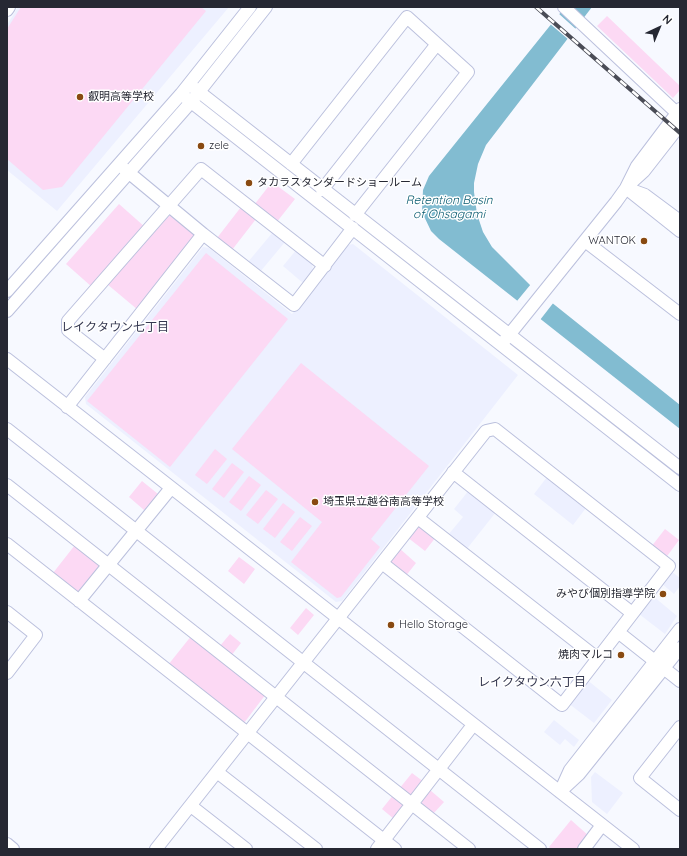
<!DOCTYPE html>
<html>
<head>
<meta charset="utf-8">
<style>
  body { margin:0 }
  #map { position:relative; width:687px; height:856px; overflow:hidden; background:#f7f9ff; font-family:Quicksand,sans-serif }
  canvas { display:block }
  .frame { position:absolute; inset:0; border:8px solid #262833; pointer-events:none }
  .north { position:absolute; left:639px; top:8px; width:40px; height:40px; -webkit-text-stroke:3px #fff; paint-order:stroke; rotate:44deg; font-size:11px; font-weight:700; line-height:16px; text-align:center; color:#262833 }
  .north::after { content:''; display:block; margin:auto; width:14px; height:18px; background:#262833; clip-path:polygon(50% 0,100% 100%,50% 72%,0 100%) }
</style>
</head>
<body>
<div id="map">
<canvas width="687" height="856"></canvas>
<div class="frame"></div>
<div class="north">N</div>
</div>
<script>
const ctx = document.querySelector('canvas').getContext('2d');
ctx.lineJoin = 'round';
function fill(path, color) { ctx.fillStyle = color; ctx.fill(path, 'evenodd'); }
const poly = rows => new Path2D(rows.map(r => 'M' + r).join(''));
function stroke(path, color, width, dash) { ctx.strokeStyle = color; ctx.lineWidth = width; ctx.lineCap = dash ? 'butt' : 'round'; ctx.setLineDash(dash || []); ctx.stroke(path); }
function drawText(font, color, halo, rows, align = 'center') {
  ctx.font = font + ' Quicksand,"Noto Sans JP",sans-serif'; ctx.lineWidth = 3; ctx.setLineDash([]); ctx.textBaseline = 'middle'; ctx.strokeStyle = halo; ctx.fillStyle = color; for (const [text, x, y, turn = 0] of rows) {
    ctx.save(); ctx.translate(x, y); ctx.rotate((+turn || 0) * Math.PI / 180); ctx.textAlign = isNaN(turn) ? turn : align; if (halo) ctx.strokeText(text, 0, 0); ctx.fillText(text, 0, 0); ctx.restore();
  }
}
const built = poly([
  [18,7,229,7,57,211,7,170,7,25],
  [273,232,285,242,260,272,248,262],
  [353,244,518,375,342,601,336,602,86,404,85,397,203,247,209,248,292,314,348,245],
  [297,249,312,262,313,271,303,283,283,266],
  [547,477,586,508,573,525,534,494],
  [469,490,496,512,466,550,448,535,463,517,454,509],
  [671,571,680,578,680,586,674,594,661,583],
  [653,596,677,616,665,634,639,614],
  [586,679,612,700,594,723,568,703],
  [554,720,579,740,574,747,565,739,560,745,544,732],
  [595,772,623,793,607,814,592,802,591,777]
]);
const green = poly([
  [21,7,201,7,206,11,62,187,43,190,7,159,7,29],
  [607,16,680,86,680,90,673,98,597,26],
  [248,136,487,325,486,326,277,164],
  [272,182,295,199,276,223,254,205],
  [119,204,145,227,92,287,66,264],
  [241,207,256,219,232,250,217,238],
  [169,216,174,216,195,232,194,237,138,310,107,284],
  [206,253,288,319,170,467,87,401],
  [301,363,429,466,371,539,380,547,341,597,337,598,291,562,322,522,232,449],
  [215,449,227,459,207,484,195,475],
  [232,463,244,472,224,498,212,489],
  [249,476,261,485,241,511,229,502],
  [142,481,158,494,144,510,129,497],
  [266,490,278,499,258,524,246,515],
  [283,503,295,512,275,538,263,529],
  [300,517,312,526,292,551,280,542],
  [422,526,436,537,425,551,407,537,415,528],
  [665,529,679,540,665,559,651,547],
  [75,545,98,563,98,570,82,591,76,592,53,573],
  [399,548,416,563,405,577,391,566,390,560],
  [239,557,255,569,244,584,228,571],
  [306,608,314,615,298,635,290,628],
  [230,634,241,643,231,656,219,647],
  [192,635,266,694,244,723,168,665],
  [412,773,424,782,414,795,407,795,399,789],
  [430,790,444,802,433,814,422,804,422,799],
  [394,794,404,802,404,807,394,819,382,809],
  [571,820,589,836,578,849,551,849,549,847]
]);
const water = poly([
  [565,7,592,7,486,145,478,164,474,183,474,192,477,214,483,232,492,247,531,286,680,405,680,429,439,239,431,231,422,212,423,190,429,176]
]);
const pier = poly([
  [558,13,577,30,569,40,549,23],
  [531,284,554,302,540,320,517,301]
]);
const minor = poly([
  [564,7,680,116],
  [7,10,9,7],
  [189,84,680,468],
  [181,94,680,485],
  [291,164,407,17,468,72,355,215],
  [122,167,203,234],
  [633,181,644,171,680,125],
  [322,190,437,44],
  [680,221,645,195,626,188,680,231],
  [585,241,680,314],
  [7,291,181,94,250,7],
  [7,311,191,102,266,7],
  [505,340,616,202,626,188,637,166,680,109],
  [7,359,633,849],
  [105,359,68,330,68,321,201,169,325,266],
  [67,407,203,234,294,305,353,228],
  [7,429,540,849],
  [453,472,632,613],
  [7,485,469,849],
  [418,518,597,658],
  [7,544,395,849],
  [79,601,171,488],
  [7,612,36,635,7,673],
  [618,632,680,681],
  [680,727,640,778,680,810],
  [217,772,316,849],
  [565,787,579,774,680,648],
  [560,792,570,770,680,629],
  [191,806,246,849],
  [7,844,13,849],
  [156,849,486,431,495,429,669,566,562,705,382,563],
  [377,849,473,725],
  [584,849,602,825]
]);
const rail = poly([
  [536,7,680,133]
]);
const markers = [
  [80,97,4,"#894a11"],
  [201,146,4,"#894a11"],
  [249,183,4,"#894a11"],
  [644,241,4,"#894a11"],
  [315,502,4,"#894a11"],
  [663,594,4,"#894a11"],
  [391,625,4,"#894a11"],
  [621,655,4,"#894a11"]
];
const poiNames = [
  ["叡明高等学校",88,97],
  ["zele",209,146],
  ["タカラスタンダードショールーム",257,183],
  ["WANTOK",636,241,"right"],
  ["埼玉県立越谷南高等学校",323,502],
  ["みやび個別指導学院",655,594,"right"],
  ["Hello Storage",399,625],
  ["焼肉マルコ",613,655,"right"]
];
const waterNames = [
  ["Retention Basin",449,200],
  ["of Ohsagami",449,214]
];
const neighbourhoodNames = [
  ["レイクタウン七丁目",115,327],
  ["レイクタウン六丁目",532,682]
];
fill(built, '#edf0ff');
fill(green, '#fcd9f4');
fill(water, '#82bcd1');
fill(pier, '#f7f9ff');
stroke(minor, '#bbc0dd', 14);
stroke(minor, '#fff', 12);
stroke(rail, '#4a4c56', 4);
stroke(rail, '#fff', 2.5, [8]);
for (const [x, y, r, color] of markers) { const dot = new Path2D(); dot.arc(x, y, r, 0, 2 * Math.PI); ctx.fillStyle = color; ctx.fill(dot); stroke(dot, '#fff', 1.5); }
drawText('11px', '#262833', '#fff', poiNames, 'left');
drawText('italic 12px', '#06596f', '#fff', waterNames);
drawText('12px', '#34374f', '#fff', neighbourhoodNames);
</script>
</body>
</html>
